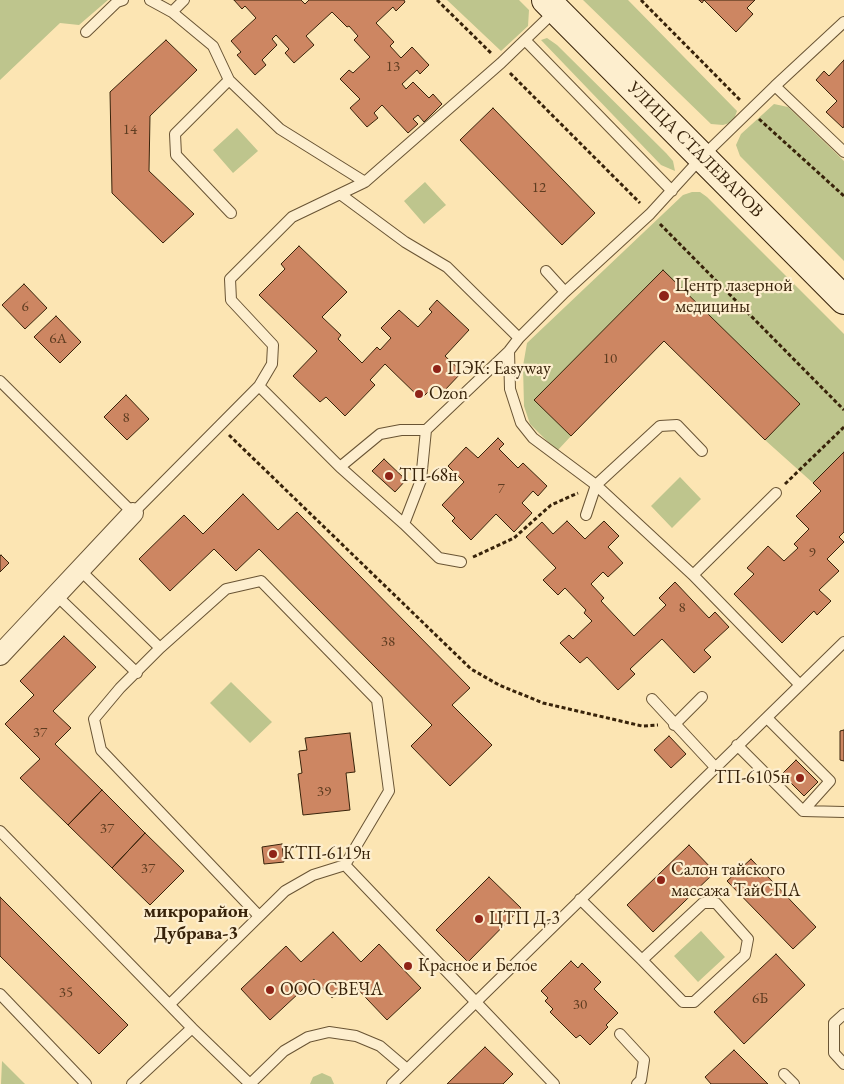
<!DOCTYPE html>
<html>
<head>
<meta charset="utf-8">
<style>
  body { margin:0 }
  canvas { display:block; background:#fce5b3 }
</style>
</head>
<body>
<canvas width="844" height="1084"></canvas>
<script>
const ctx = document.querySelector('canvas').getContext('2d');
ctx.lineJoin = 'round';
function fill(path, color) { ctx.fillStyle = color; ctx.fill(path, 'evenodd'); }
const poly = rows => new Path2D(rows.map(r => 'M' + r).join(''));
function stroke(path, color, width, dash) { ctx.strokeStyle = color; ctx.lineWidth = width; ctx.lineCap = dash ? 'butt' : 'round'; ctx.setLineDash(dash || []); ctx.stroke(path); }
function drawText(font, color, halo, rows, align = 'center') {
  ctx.font = font + ' "EB Garamond",serif'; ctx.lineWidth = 4.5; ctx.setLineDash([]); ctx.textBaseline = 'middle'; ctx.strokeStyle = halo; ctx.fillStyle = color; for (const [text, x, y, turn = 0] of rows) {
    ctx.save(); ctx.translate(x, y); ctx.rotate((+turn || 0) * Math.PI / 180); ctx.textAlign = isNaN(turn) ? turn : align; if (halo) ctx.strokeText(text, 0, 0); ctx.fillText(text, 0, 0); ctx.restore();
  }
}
const green = poly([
  [0,0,108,0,79,25,60,23,0,80],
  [447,0,519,0,529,10,528,26,501,51],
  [583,0,628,0,737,111,733,122,723,125,711,124],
  [547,38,557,45,666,153,673,161,675,171,661,165,541,40],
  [774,104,788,107,844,161,844,261,740,156,736,145,741,134],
  [237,128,258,151,233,173,213,150],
  [425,182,446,205,424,224,404,201],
  [692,192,700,192,707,197,844,334,844,452,813,483,765,440,799,404,663,270,535,400,571,436,557,451,530,424,524,406,523,366,527,343,683,195],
  [680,477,701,499,672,528,651,506],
  [231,682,272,722,250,743,210,703],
  [701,931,725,957,698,982,674,956],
  [2,1061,25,1084,1,1084],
  [322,1073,331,1077,334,1084,310,1084,313,1077]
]);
const building = poly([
  [234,0,301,0,305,4,309,0,404,0,405,2,396,11,393,7,376,23,394,42,390,46,401,58,412,47,429,65,420,74,417,70,402,84,406,89,413,82,429,98,433,94,442,104,424,122,418,115,413,119,418,124,408,133,382,105,374,113,378,118,367,127,350,108,360,99,340,79,349,70,353,73,370,57,354,40,358,36,349,26,347,27,332,12,306,36,314,45,294,63,285,53,289,49,276,35,272,39,277,45,262,60,266,65,255,75,237,55,241,52,231,41,256,18,245,6,242,9,234,0],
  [699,0,755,0,747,8,753,14,736,32,704,0,702,3,699,0],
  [166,40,197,70,150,116,149,171,194,214,163,243,112,193,110,92,166,40],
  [844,60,844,126,843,128,826,112,837,101,816,80,824,71,829,76,844,60],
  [493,108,595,213,562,245,460,140,493,108],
  [299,246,347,292,322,317,341,335,338,339,362,363,377,347,380,350,391,338,381,328,399,310,418,327,432,312,429,309,437,300,469,330,445,356,462,372,444,391,436,384,421,399,385,364,370,380,375,385,345,416,326,397,320,402,293,376,317,351,259,295,285,269,281,264,299,246],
  [663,270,800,404,765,440,664,341,571,436,534,400,663,270],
  [24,284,47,308,25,329,2,305,24,284],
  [56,316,81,342,60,363,34,337,56,316],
  [126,395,149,419,127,440,104,417,126,395],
  [498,438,504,444,499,449,518,468,523,463,547,486,538,496,533,491,522,503,532,513,514,532,496,514,471,540,452,521,455,518,442,505,464,482,448,466,466,447,478,458,498,438],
  [844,452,844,532,839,537,844,542,827,559,839,571,819,590,831,601,817,615,814,611,782,643,734,594,754,574,747,568,768,546,784,561,798,548,794,544,809,529,796,516,821,491,813,483,844,452],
  [384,459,406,480,395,492,372,471,384,459],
  [243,494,278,530,297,512,470,688,452,705,492,745,450,786,411,746,432,725,259,549,236,571,214,549,170,591,139,559,184,515,203,534,243,494],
  [567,521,585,539,604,521,619,536,608,547,623,563,608,577,603,572,591,584,604,598,601,601,634,636,666,605,659,598,675,582,709,618,715,612,729,627,704,650,711,657,694,673,662,639,630,669,635,674,618,690,587,657,580,663,560,643,569,635,573,639,592,621,584,613,586,610,565,588,558,595,543,580,556,568,526,537,542,522,553,534,567,521],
  [1,555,9,563,0,572,0,556,1,555],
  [64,636,96,667,53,711,71,728,55,744,102,790,68,825,20,778,40,759,5,724,34,695,20,681,64,636],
  [844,730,844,761,840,760,840,731,844,730],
  [350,733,355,772,346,773,350,810,303,815,298,774,302,773,299,751,307,750,305,738,350,733],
  [669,736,686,754,671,768,654,750,669,736],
  [796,760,818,782,804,796,782,774,796,760],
  [102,790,145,833,112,868,68,825,102,790],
  [145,833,184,871,150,905,112,868,145,833],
  [282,844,284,862,264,864,262,847,282,844],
  [689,845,715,872,653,932,627,905,689,845],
  [751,859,816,927,793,949,727,881,751,859],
  [489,877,521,908,468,962,436,930,489,877],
  [0,897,128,1025,99,1054,0,956,0,897],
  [333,932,361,962,379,944,421,988,387,1020,350,981,332,998,314,979,270,1020,241,989,286,946,301,962,333,932],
  [776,954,805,985,744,1044,714,1012,776,954],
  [571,961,578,968,582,963,601,982,594,989,618,1013,606,1025,608,1027,590,1045,580,1035,576,1038,550,1012,553,1009,545,1001,548,998,541,991,571,961],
  [485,1047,513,1074,503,1084,447,1084,485,1047],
  [734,1050,768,1084,711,1084,705,1077,734,1050]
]);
const path = poly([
  [437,0,492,54],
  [641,0,741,101],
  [510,73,640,203],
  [759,119,844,196],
  [660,224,844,410],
  [229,435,471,669,499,685,543,703,642,726,658,725],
  [785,484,844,427],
  [473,557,514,538,551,505,578,493]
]);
const lane = poly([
  [150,0,172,12,184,0],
  [172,12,213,46,229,80,175,134,176,155,231,213],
  [86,32,117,2,123,0],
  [525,40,672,191],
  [229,80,280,129,365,182,501,63,555,11],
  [775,86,844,152],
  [340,194,405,242,447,267,519,338],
  [546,271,565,292],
  [509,351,510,389,521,423,533,438,596,485,693,575,800,685],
  [0,381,133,513,259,386,272,364,273,345,231,300,230,279,292,217,365,182],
  [259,386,340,467],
  [586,515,596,485,660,426,677,425,702,451],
  [404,524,340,467,380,434,401,430,426,430],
  [461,562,439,558,404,524,421,480,426,430,509,351,519,338,565,292,650,214,702,157,775,86,844,22],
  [81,571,160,648,226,589,261,581,377,700,389,791,345,865],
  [693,575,776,493],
  [57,596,137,673],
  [160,648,120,688,94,719,101,750,259,916],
  [652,699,715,767],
  [674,725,702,697],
  [737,745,803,811,830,781,767,718],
  [803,811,844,812],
  [0,831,192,1028,250,1084],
  [580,899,642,960,683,1002,694,1002,745,955,748,939,716,903,703,903,642,960],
  [0,994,86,1084],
  [170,1004,285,891,313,875,345,865,554,1084],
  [844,1014,834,1023,834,1053,844,1064],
  [620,1034,644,1060,641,1080,637,1084],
  [784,1074,794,1084],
  [132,1084,192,1028],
  [250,1084,284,1051,308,1037,329,1032,356,1036,380,1046,407,1069],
  [392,1084,844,642]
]);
const street = poly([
  [0,655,133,513]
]);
const secondary = poly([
  [546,0,844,300]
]);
const markers = [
  [664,296,6,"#8f2418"],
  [437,369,5,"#8f2418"],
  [419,394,5,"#8f2418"],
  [389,476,5,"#8f2418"],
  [800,778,5,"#8f2418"],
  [273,854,5,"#8f2418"],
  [661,880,5,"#8f2418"],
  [479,919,5,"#8f2418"],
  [408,966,5,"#8f2418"],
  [270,990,5,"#8f2418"]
];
const numberNames = [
  ["13",393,67],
  ["14",130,130],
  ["12",539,188],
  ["6",25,307],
  ["6А",58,339],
  ["10",610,359],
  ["8",126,418],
  ["7",501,489],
  ["9",812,553],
  ["8",682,608],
  ["38",388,642],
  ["37",40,733],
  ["39",324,792],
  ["37",107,829],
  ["37",148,869],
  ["35",66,993],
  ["6Б",760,999],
  ["30",580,1005]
];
const streetNames = [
  ["УЛИЦА СТАЛЕВАРОВ",695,150,45]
];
const poiNames = [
  ["Центр лазерной",675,286],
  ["медицины",675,307],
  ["ПЭК: Easyway",447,369],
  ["Ozon",429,394],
  ["ТП-68н",399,476],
  ["ТП-6105н",790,778,"right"],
  ["КТП-6119н",283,854],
  ["Салон тайского",671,870],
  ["массажа ТайСПА",671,891],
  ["ЦТП Д-3",489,919],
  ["Красное и Белое",418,966],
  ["ООО СВЕЧА",280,990]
];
const neighbourhoodNames = [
  ["микрорайон",196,912],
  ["Дубрава-3",196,934]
];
fill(green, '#bec58d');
fill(building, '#cd8662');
stroke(building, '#38230a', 1);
stroke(lane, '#695434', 12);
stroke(street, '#695434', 22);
stroke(secondary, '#38230a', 30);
stroke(path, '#38230a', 3, [4, 2.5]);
stroke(lane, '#fdeece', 10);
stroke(street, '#fdeece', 20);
stroke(secondary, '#fdeece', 28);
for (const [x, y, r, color] of markers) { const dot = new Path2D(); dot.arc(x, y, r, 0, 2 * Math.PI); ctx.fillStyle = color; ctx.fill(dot); stroke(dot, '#fdeece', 2); }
drawText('15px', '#5d3c20', null, numberNames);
drawText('18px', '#38230a', '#fdeece', streetNames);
drawText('18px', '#38230a', '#fdeece', poiNames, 'left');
drawText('bold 19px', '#38230a', '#fdeece', neighbourhoodNames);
</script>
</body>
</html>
